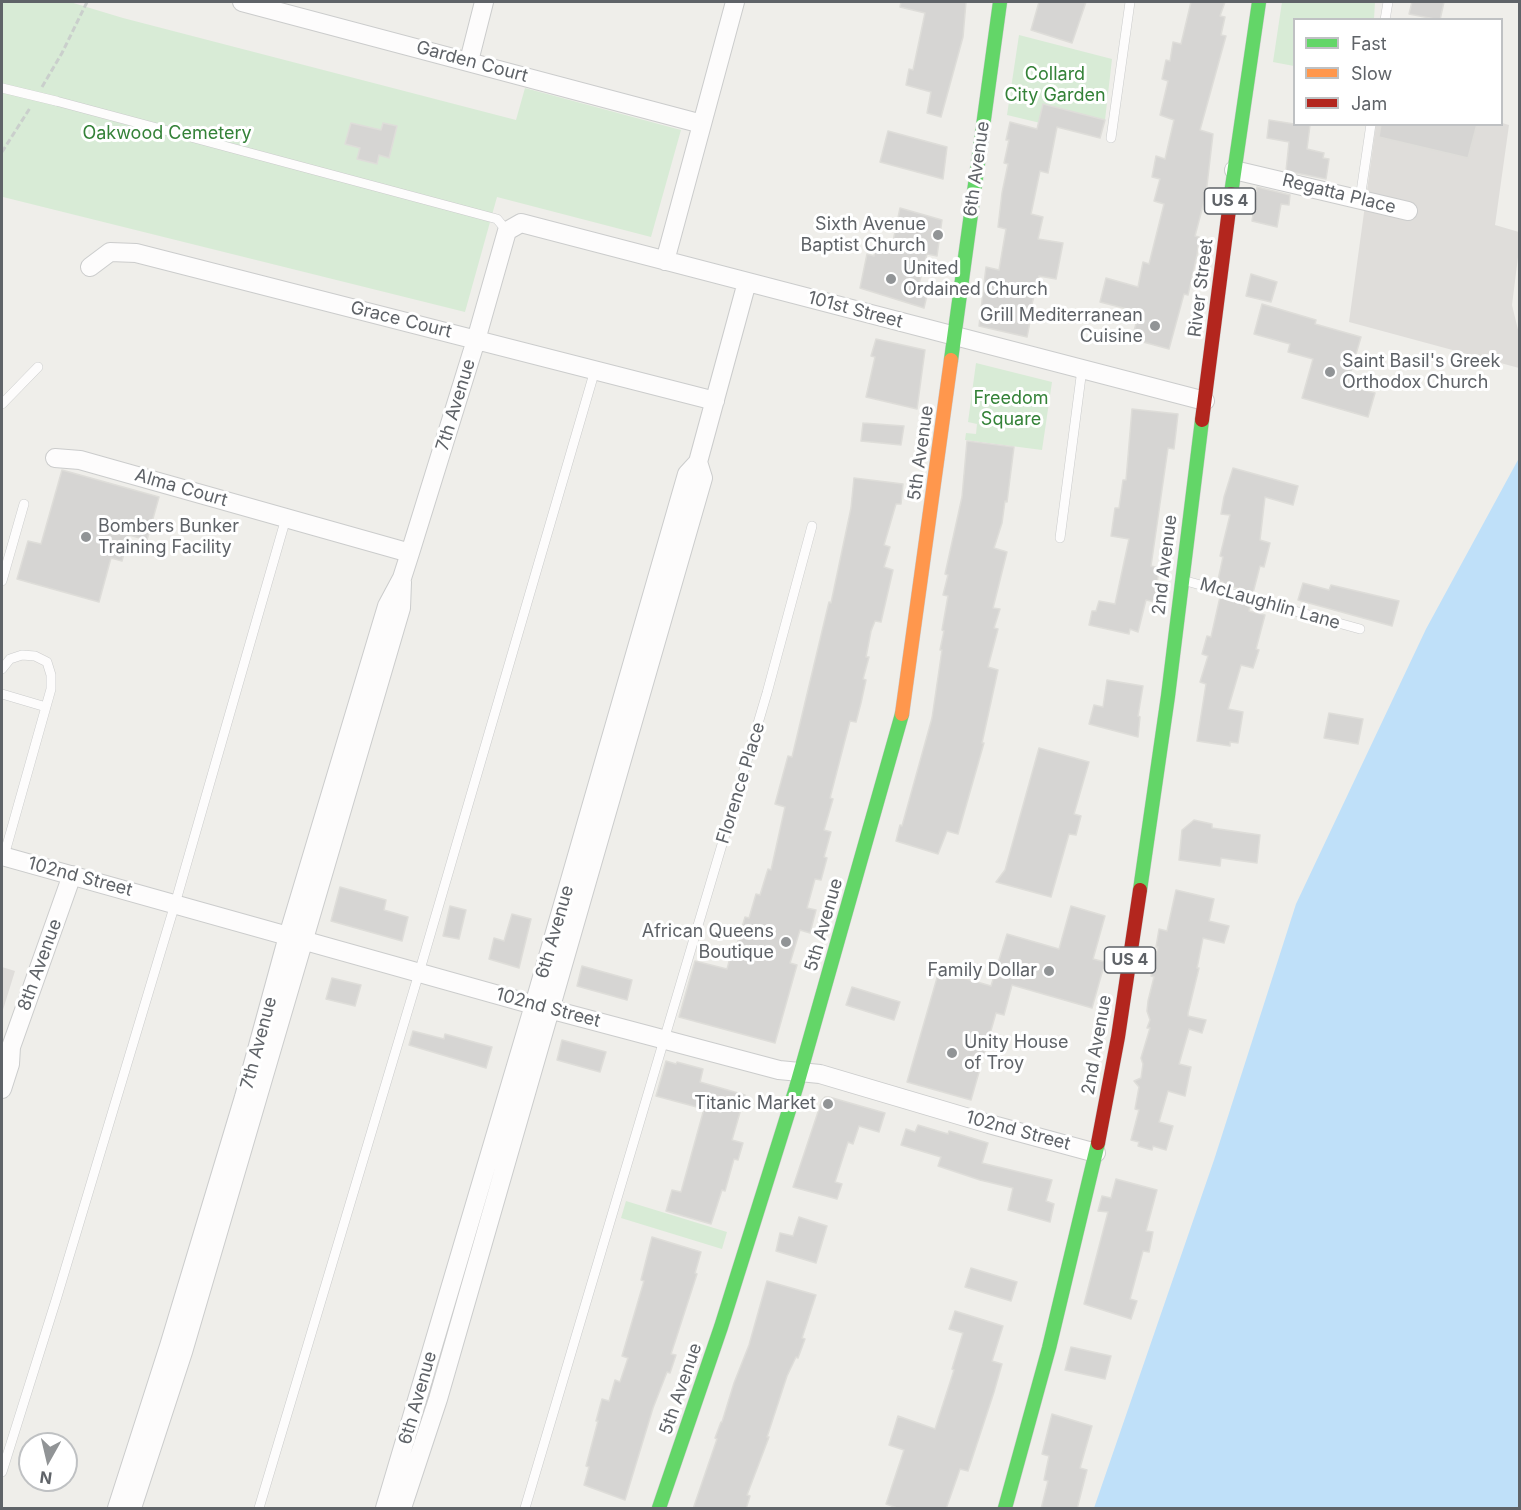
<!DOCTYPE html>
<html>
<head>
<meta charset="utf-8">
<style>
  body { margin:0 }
  #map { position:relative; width:1521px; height:1510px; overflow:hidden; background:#efeeea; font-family:Inter,sans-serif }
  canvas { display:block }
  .frame { position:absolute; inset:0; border:3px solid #5f6368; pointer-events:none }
  .legend { position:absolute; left:1293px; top:18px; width:210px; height:108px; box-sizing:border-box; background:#fff; border:2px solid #bfc1c3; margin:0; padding:8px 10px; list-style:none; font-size:18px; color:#5f6368 }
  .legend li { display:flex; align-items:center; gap:12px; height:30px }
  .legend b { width:30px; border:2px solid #bfc1c3 }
  .north { position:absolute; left:18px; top:1432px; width:60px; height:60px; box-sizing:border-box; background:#fff; border:2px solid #bfc1c3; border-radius:50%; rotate:188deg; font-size:16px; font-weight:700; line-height:24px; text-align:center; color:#5f6368 }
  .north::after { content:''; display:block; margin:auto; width:21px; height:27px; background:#919496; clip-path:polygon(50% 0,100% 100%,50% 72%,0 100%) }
</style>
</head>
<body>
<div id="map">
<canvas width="1521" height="1510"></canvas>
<div class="frame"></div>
<ul class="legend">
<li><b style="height:8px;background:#63d668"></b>Fast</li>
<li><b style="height:8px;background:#ff974d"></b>Slow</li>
<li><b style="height:8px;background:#b3261e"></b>Jam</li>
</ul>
<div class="north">N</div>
</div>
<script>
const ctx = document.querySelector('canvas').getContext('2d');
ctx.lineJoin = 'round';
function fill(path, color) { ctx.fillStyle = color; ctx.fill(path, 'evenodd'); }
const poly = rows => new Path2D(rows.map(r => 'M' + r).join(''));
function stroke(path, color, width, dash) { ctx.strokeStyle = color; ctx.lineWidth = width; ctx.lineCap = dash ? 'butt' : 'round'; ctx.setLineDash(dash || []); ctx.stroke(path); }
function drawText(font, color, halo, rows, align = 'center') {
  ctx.font = font + ' Inter,sans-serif'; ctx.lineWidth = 6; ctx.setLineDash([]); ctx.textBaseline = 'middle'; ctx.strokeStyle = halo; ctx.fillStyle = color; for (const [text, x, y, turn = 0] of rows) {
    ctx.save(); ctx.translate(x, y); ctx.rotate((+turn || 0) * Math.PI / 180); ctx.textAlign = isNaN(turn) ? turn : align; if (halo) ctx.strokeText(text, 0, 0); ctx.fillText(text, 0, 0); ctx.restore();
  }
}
const industrial = poly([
  [1502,123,1509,125,1495,225,1519,232,1519,249,1512,305,1519,334,1519,368,1349,322,1376,125,1502,124],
  [2,967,15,971,2,1013]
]);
const green = poly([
  [2,2,70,2,123,18,516,120,525,88,681,130,651,237,497,197,465,312,3,197,2,201],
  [1282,2,1375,2,1374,19,1294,20,1294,66,1273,62],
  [1019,35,1112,59,1105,120,1085,115,1078,132,1007,115],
  [976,363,1052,382,1042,450,965,440,966,433,976,434,977,424,968,422],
  [626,1201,727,1232,722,1249,621,1218]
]);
const water = poly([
  [1519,458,1519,1508,1094,1508,1214,1160,1296,904,1426,629]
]);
const building = poly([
  [901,2,966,2,963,37,941,117,927,113,931,92,906,85,909,69,913,70,925,13,900,7,901,2],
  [1039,2,1086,2,1072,43,1031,30,1039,2],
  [1191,2,1225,2,1220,16,1225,17,1221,35,1226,36,1200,130,1213,134,1206,194,1195,236,1199,237,1197,255,1188,295,1184,294,1169,349,1132,339,1139,312,1100,302,1106,278,1138,287,1143,262,1149,264,1164,204,1154,201,1160,179,1152,177,1156,156,1165,159,1174,120,1160,115,1168,81,1162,79,1166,60,1170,61,1173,42,1181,44,1191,2],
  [1412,2,1444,2,1440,20,1409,14,1412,2],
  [1043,104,1105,120,1100,138,1057,127,1048,173,1040,171,1031,214,1043,217,1038,239,1063,243,1056,279,1039,276,1029,316,1031,317,1027,337,979,326,986,267,999,270,1006,229,998,227,1002,193,1008,164,1004,163,1009,140,1006,140,1010,122,1037,129,1043,104],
  [1269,120,1294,124,1310,125,1307,149,1324,153,1323,158,1329,159,1326,179,1286,171,1289,142,1267,138,1269,120],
  [351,123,381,130,383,123,397,126,389,158,379,155,377,164,357,159,360,148,345,144,351,123],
  [1381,124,1477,124,1468,158,1379,137,1381,124],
  [888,131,947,147,943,179,880,162,888,131],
  [1257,187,1290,195,1289,205,1281,204,1277,227,1252,221,1257,187],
  [900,208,942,220,937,256,927,254,918,288,928,291,924,308,860,288,867,254,874,256,875,248,891,251,900,208],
  [1251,274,1277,282,1271,302,1246,296,1251,274],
  [1262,304,1316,320,1315,324,1361,337,1347,385,1375,393,1368,417,1302,398,1313,359,1288,352,1290,344,1254,334,1262,304],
  [876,339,925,350,917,409,866,397,875,357,871,356,876,339],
  [1132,409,1178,414,1174,449,1168,448,1151,566,1159,568,1155,602,1146,600,1138,632,1130,629,1129,634,1089,625,1092,611,1096,611,1099,601,1115,604,1129,539,1111,536,1115,508,1119,508,1123,480,1126,480,1132,409],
  [863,423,904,426,901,445,861,441,863,423],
  [967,441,1014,447,1007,502,1005,501,1002,523,994,548,1007,552,993,608,1000,609,994,628,998,629,988,667,998,670,982,743,984,743,958,834,947,831,938,854,896,841,900,825,902,826,932,718,942,650,940,650,944,631,942,630,948,596,943,595,948,575,945,574,962,497,967,441],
  [1233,468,1298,486,1293,505,1265,497,1260,540,1270,543,1264,567,1260,566,1253,593,1223,584,1223,582,1218,580,1223,557,1220,556,1230,515,1221,514,1224,497,1233,468],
  [62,470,159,497,147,540,129,535,122,561,111,558,99,602,17,579,28,541,41,544,62,470],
  [854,478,903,484,901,504,896,504,884,545,890,547,884,567,893,570,881,622,875,621,871,631,866,657,869,657,863,679,866,680,861,703,856,722,850,721,830,798,833,799,824,830,831,832,824,857,827,858,821,880,815,879,807,908,816,910,810,933,800,930,790,963,797,965,775,1043,679,1017,695,961,727,969,733,947,736,948,745,917,749,918,756,894,760,895,768,869,771,870,785,807,775,804,788,756,792,757,829,602,831,603,851,508,854,478],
  [1303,583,1329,590,1331,585,1399,601,1392,626,1298,600,1303,583],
  [1220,597,1250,606,1249,611,1265,615,1256,649,1259,650,1253,668,1241,665,1228,709,1243,712,1238,743,1230,742,1230,746,1197,741,1206,684,1200,682,1208,656,1202,654,1207,636,1211,637,1220,597],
  [1107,680,1143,686,1138,716,1140,717,1138,737,1089,724,1094,705,1103,707,1107,680],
  [1329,713,1363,719,1358,744,1324,738,1329,713],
  [1039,748,1089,762,1074,814,1081,816,1076,835,1069,834,1051,897,996,882,1005,870,1039,748],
  [1194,820,1212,824,1212,828,1260,835,1257,863,1221,858,1220,866,1179,860,1182,830,1194,820],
  [340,887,386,900,384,910,408,917,402,941,331,921,340,887],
  [1176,890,1214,899,1209,921,1229,926,1224,943,1203,938,1197,968,1199,968,1188,1013,1188,1016,1206,1020,1202,1033,1189,1029,1179,1064,1191,1067,1185,1096,1168,1091,1159,1122,1173,1126,1166,1150,1153,1146,1152,1150,1138,1146,1139,1142,1131,1140,1139,1110,1135,1109,1139,1087,1134,1081,1141,1078,1143,1064,1141,1058,1150,1028,1147,1028,1150,1020,1147,1011,1148,1001,1154,977,1151,976,1158,947,1156,947,1159,929,1167,931,1176,890],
  [450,906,466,910,459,939,443,936,450,906],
  [1071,906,1105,916,1093,959,1105,962,1092,1008,1012,985,1004,1015,996,1013,971,1100,907,1082,939,971,991,986,1007,934,1059,949,1071,906],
  [512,914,531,919,519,968,489,959,494,938,504,941,512,914],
  [582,966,632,980,627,1000,577,986,582,966],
  [332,978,361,985,355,1006,326,999,332,978],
  [852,987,900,1002,894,1020,846,1005,852,987],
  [413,1031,444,1039,445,1034,492,1047,486,1068,409,1045,413,1031],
  [562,1040,606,1052,600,1072,557,1060,562,1040],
  [666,1061,676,1064,677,1062,703,1069,700,1082,745,1095,732,1140,743,1143,738,1160,734,1159,725,1191,722,1190,711,1224,666,1211,672,1190,681,1192,704,1109,656,1096,666,1061],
  [825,1097,829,1097,885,1113,879,1132,859,1126,853,1144,848,1142,835,1182,842,1184,837,1199,793,1187,822,1100,825,1097],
  [918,1125,948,1134,949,1131,988,1143,982,1163,1052,1180,1046,1201,1054,1204,1050,1222,1008,1210,1013,1188,980,1180,938,1166,941,1157,901,1145,906,1129,915,1132,918,1125],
  [1116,1179,1157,1190,1146,1231,1153,1232,1149,1252,1143,1251,1130,1299,1137,1301,1131,1319,1084,1304,1108,1212,1098,1211,1102,1196,1111,1198,1116,1179],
  [799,1217,827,1226,816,1263,776,1251,780,1233,793,1236,799,1217],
  [652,1237,701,1252,695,1273,697,1274,671,1354,676,1355,670,1373,667,1372,653,1408,625,1500,584,1485,589,1467,586,1466,598,1421,596,1421,602,1399,609,1401,615,1380,620,1382,628,1358,622,1356,644,1281,641,1280,652,1237],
  [971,1268,1017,1282,1011,1301,965,1287,971,1268],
  [767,1281,816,1295,802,1338,805,1339,798,1358,796,1357,787,1376,767,1437,769,1437,747,1495,750,1496,746,1509,693,1509,717,1439,715,1438,721,1422,722,1422,734,1383,749,1345,767,1281],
  [955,1311,1003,1326,992,1361,1002,1364,994,1392,968,1471,960,1469,946,1509,900,1509,886,1504,904,1450,889,1445,898,1416,935,1429,954,1370,952,1369,963,1333,949,1329,955,1311],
  [1071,1347,1111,1356,1105,1379,1065,1370,1071,1347],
  [1052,1414,1092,1426,1080,1468,1087,1470,1077,1509,1041,1509,1048,1481,1044,1480,1049,1456,1042,1454,1052,1414]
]);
const path = poly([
  [42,87,62,53,87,2],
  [2,152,30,108]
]);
const lane = poly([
  [1385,20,1388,2],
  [56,101,497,219,507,231],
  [1111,138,1130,2],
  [1360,199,1371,124],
  [2,404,38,367],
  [1060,538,1082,369],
  [2,581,24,504],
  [1186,581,1360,629],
  [2,669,10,659,22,655,35,656,47,662,51,675,51,689,4,856],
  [2,694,46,707],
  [2,1472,56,1300,175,904,286,518],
  [259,1508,419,973,595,370],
  [525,1508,767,693,812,526]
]);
const street = poly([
  [242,2,702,124],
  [469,61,484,2],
  [1234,170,1408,211],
  [665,261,735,2],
  [90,267,110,252,136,253,715,401],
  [55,458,80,460,410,553],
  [2,856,534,1005,779,1070,820,1074,989,1124,1096,1153],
  [2,1089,10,1064,11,1047,72,875],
  [117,1508,169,1346,244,1097,288,936,387,606,402,578,410,553,476,340,507,231,521,223,1205,401],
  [132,1508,183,1352,401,608,402,582],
  [385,1508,534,1005,687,474,698,462,747,282],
  [402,1508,438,1399,703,478,698,462]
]);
const fast = poly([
  [1231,194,1259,2],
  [951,360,1000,2],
  [1140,890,1168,696,1202,420],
  [659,1508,721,1327,796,1088,902,714],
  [1005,1508,1049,1348,1098,1143]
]);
const slow = poly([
  [902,714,951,360]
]);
const jam = poly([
  [1202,420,1231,194],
  [1098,1143,1118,1037,1140,890]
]);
const laneBridge = poly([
  [2,88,56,101]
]);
const markers = [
  [938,235,6,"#919496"],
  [891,279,6,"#919496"],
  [1155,326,6,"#919496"],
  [1330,372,6,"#919496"],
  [86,537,6,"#919496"],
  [786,942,6,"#919496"],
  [1049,971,6,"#919496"],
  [952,1053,6,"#919496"],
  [828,1104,6,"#919496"]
];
const shields = [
  [1230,201,51],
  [1130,960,51]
];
const shieldNames = [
  ["US 4",1230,201],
  ["US 4",1130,960]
];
const streetNames = [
  ["Garden Court",472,62,15],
  ["6th Avenue",977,169,-82],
  ["Regatta Place",1339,194,14],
  ["River Street",1201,288,-83],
  ["101st Street",855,310,15],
  ["Grace Court",401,320,14],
  ["7th Avenue",456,405,-73],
  ["5th Avenue",921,453,-82],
  ["Alma Court",181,488,16],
  ["2nd Avenue",1165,565,-83],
  ["McLaughlin Lane",1270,604,16],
  ["Florence Place",741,783,-73],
  ["102nd Street",80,877,15],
  ["5th Avenue",824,925,-74],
  ["6th Avenue",555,932,-74],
  ["8th Avenue",40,965,-70],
  ["102nd Street",548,1008,15],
  ["7th Avenue",259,1043,-75],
  ["2nd Avenue",1097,1045,-80],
  ["102nd Street",1018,1131,15],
  ["5th Avenue",681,1389,-71],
  ["6th Avenue",418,1398,-74]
];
const parkNames = [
  ["Collard",1055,75],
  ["City Garden",1055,96],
  ["Oakwood Cemetery",167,134],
  ["Freedom",1011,399],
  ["Square",1011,420]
];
const poiNames = [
  ["Sixth Avenue",926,225],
  ["Baptist Church",926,246],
  ["United",903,269,"left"],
  ["Ordained Church",903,290,"left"],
  ["Grill Mediterranean",1143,316],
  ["Cuisine",1143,337],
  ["Saint Basil's Greek",1342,362,"left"],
  ["Orthodox Church",1342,383,"left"],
  ["Bombers Bunker",98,527,"left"],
  ["Training Facility",98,548,"left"],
  ["African Queens",774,932],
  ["Boutique",774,953],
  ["Family Dollar",1037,971],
  ["Unity House",964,1043,"left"],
  ["of Troy",964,1064,"left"],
  ["Titanic Market",816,1104]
];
fill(industrial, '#dfddda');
fill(green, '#d8ebd6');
fill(water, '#bfe0f9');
fill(building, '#d6d5d3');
stroke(building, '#deddd9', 1.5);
stroke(lane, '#cbcccc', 10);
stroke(street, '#cbcccc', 20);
stroke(fast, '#cacacb', 15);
stroke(slow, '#cacacb', 15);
stroke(jam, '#cacacb', 15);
stroke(path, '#cacfcc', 3, [6, 3]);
stroke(lane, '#fdfcfc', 9);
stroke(street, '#fdfcfc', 18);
stroke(fast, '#63d668', 14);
stroke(slow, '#ff974d', 14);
stroke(jam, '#b3261e', 14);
stroke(laneBridge, '#cbcccc', 10, []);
stroke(laneBridge, '#fdfcfc', 9);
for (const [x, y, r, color] of markers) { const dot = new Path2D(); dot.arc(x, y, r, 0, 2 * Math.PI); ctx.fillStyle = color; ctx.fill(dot); stroke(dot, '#fff', 2); }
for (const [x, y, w] of shields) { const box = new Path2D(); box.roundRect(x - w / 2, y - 13, w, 26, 4.5); ctx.fillStyle = '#fff'; ctx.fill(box); stroke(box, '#5f6368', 1.5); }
drawText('bold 16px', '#5f6368', null, shieldNames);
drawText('18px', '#5f6368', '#fff', streetNames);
drawText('18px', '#348238', '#fff', parkNames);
drawText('18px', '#5f6368', '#fff', poiNames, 'right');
</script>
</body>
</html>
